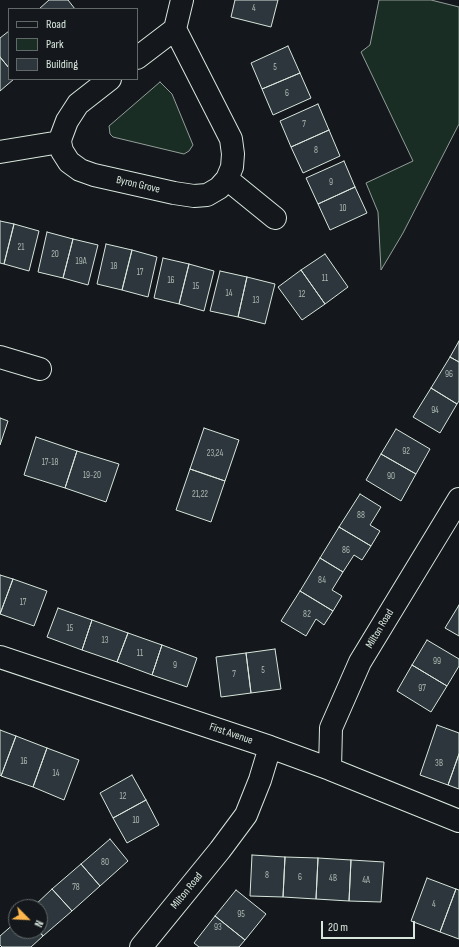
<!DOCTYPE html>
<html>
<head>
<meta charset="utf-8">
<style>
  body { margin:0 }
  #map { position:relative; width:459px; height:947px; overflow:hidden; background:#14181c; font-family:"Sofia Sans Condensed",sans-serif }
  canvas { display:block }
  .legend { position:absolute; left:8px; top:8px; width:130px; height:72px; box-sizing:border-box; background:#14181c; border:1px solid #626a69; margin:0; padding:5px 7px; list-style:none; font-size:12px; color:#d8e6dc }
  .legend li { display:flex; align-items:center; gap:8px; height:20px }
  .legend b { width:20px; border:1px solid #626a69 }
  .north { position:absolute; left:8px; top:899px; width:40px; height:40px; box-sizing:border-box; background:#14181c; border:1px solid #626a69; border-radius:50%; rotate:114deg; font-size:11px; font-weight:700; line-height:16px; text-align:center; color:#d8e6dc }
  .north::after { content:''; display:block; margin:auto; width:14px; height:18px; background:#ffb74d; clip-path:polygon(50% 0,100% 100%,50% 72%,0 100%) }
  .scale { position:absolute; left:321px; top:921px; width:94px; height:18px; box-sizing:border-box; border:2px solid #d8e6dc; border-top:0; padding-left:5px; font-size:12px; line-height:14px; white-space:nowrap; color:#d8e6dc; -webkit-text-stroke:3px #14181c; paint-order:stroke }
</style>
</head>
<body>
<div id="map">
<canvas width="459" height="947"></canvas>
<ul class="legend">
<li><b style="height:5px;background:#14181c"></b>Road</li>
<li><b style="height:11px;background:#1a2d24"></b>Park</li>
<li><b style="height:11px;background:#2c363c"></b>Building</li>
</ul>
<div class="north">N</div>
<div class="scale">20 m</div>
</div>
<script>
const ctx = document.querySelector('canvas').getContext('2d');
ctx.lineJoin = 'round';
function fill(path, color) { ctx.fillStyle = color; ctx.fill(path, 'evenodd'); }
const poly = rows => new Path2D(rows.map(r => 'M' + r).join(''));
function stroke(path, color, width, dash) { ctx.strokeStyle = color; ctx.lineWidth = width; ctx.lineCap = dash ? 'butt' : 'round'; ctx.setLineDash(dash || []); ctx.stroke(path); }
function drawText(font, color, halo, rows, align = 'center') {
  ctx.font = font + ' "Sofia Sans Condensed",sans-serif'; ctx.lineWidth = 3; ctx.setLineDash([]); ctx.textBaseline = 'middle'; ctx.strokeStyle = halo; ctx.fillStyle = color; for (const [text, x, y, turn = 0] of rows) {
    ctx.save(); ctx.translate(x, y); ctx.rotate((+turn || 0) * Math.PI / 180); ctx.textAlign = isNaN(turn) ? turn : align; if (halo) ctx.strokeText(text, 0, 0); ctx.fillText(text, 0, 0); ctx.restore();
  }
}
const green = poly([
  [379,0,431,0,459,7,459,124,403,233,381,270,378,212,366,183,413,161,361,52,370,45,379,0],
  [160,82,172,94,193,145,189,151,184,154,113,137,110,134,109,126,160,82]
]);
const building = poly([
  [49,0,68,0,75,9,39,9,49,0],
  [235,0,278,0,271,27,231,17,235,0],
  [9,31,9,68,0,57,0,38,9,31],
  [288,46,300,73,262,89,251,63,288,46],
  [0,57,9,68,9,79,14,79,0,91,0,57],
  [300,73,311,98,273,115,262,89,300,73],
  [318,104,329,130,291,147,280,121,318,104],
  [329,130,340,156,303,173,291,147,329,130],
  [344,161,355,187,318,204,306,178,344,161],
  [355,187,367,213,330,230,318,204,355,187],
  [0,221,14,224,4,264,0,263,0,221],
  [14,224,39,231,29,271,4,264,14,224],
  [47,232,73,239,63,278,38,272,47,232],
  [73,239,98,245,88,285,63,278,73,239],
  [106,244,132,250,122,290,97,284,106,244],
  [132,250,157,257,148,297,122,290,132,250],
  [325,254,348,287,325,304,301,270,325,254],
  [163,258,189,264,179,304,154,298,163,258],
  [189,264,214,271,204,311,179,304,189,264],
  [301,270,325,304,302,320,278,287,301,270],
  [220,271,247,277,238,317,210,311,220,271],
  [247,277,275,284,265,324,238,317,247,277],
  [459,341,459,362,450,357,459,341],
  [450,357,459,362,459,401,457,404,431,388,450,357],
  [431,388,457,404,440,433,413,417,431,388],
  [0,418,8,421,0,445,0,418],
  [204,428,239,440,225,481,190,469,204,428],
  [396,429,430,449,416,474,381,454,396,429],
  [36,437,77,451,65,488,24,475,36,437],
  [77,451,119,464,106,502,65,488,77,451],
  [381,454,416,474,401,501,366,480,381,454],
  [190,469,225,481,211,522,176,510,190,469],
  [360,494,381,507,370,525,380,531,371,546,339,527,360,494],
  [339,527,371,546,362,560,354,555,343,572,320,558,339,527],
  [320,558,343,572,332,590,342,596,333,611,300,591,320,558],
  [0,575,13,579,0,614,0,575],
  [13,579,47,591,34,626,0,614,13,579],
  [300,591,333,611,324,625,316,619,306,636,281,621,300,591],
  [459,605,459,636,445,628,459,605],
  [58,608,92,620,82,650,47,637,58,608],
  [92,620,128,633,117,662,82,650,92,620],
  [128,633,162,645,152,675,117,662,128,633],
  [427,640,459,659,459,666,447,686,412,665,427,640],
  [162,645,197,658,187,687,152,675,162,645],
  [275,649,281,689,251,693,246,653,275,649],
  [246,653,251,693,221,697,216,657,246,653],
  [412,665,447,686,431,712,397,691,412,665],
  [437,725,459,733,459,754,448,785,420,775,437,725],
  [0,730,16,736,1,776,0,775,0,730],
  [16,736,47,748,33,787,1,776,16,736],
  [47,748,79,760,64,800,33,787,47,748],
  [459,754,459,789,448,785,459,754],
  [132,775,146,800,113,818,100,793,132,775],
  [146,800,159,825,127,843,113,818,146,800],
  [110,839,128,861,100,886,81,864,110,839],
  [252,855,285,857,283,897,250,896,252,855],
  [285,857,318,858,316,899,283,897,285,857],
  [318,858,351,860,349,901,316,899,318,858],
  [351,860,384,862,381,902,349,901,351,860],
  [81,864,100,886,72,911,52,889,81,864],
  [427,878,456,889,440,932,411,921,427,878],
  [52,889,72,911,43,936,39,931,40,931,40,907,33,907,52,889],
  [456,889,459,890,459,939,440,932,456,889],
  [236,890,266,914,245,940,215,916,236,890],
  [215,916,245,940,239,947,199,947,194,943,215,916],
  [16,922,16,931,39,931,43,936,31,947,2,947,0,945,0,936,16,922]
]);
const minor = poly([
  [175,29,182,0],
  [110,79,78,104,67,121,61,137,60,142,62,151,69,162,80,170,94,175,174,193,194,196,207,195,219,188,227,179,232,167,233,154,231,139,175,29,137,58],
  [0,152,60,142],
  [227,179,275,218],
  [0,357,40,369],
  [0,657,270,747,330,769,459,821],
  [330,769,331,728,360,662,459,499],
  [141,947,220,850,246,815,260,780,270,747]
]);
const numberNames = [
  ["4",254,9],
  ["5",275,68],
  ["6",287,94],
  ["7",304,125],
  ["8",316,151],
  ["9",331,183],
  ["10",343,209],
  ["21",21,248],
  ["20",55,255],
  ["19A",81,262],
  ["18",114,267],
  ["17",140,273],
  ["11",325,279],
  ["16",171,281],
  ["15",196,287],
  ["14",229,294],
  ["12",302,295],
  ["13",256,301],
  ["96",449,375],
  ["94",435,411],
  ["92",406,452],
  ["23,24",215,454],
  ["17-18",50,463],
  ["19-20",92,476],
  ["90",391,477],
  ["21,22",200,495],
  ["88",361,516],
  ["86",346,551],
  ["84",322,581],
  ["17",23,603],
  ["82",307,615],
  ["15",70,629],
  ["13",105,641],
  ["11",140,654],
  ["99",437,662],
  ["9",175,666],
  ["5",263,671],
  ["7",234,675],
  ["97",422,689],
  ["16",24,762],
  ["3B",439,764],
  ["14",56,774],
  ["12",123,797],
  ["10",136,821],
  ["80",105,863],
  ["8",267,876],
  ["6",300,878],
  ["4B",333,879],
  ["4A",366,881],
  ["78",76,888],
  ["4",434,905],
  ["95",241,915],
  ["93",218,928]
];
const streetNames = [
  ["Byron Grove",138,185,13],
  ["Milton Road",380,629,-59],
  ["First Avenue",231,734,19],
  ["Milton Road",187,891,-51]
];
fill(green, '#1a2d24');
stroke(green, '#939e99', 1);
fill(building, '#2c363c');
stroke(building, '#d8e6dc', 1);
stroke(minor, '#d8e6dc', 24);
stroke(minor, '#14181c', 22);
drawText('9px', '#adbab4', null, numberNames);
drawText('11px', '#d8e6dc', '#14181c', streetNames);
</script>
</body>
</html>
